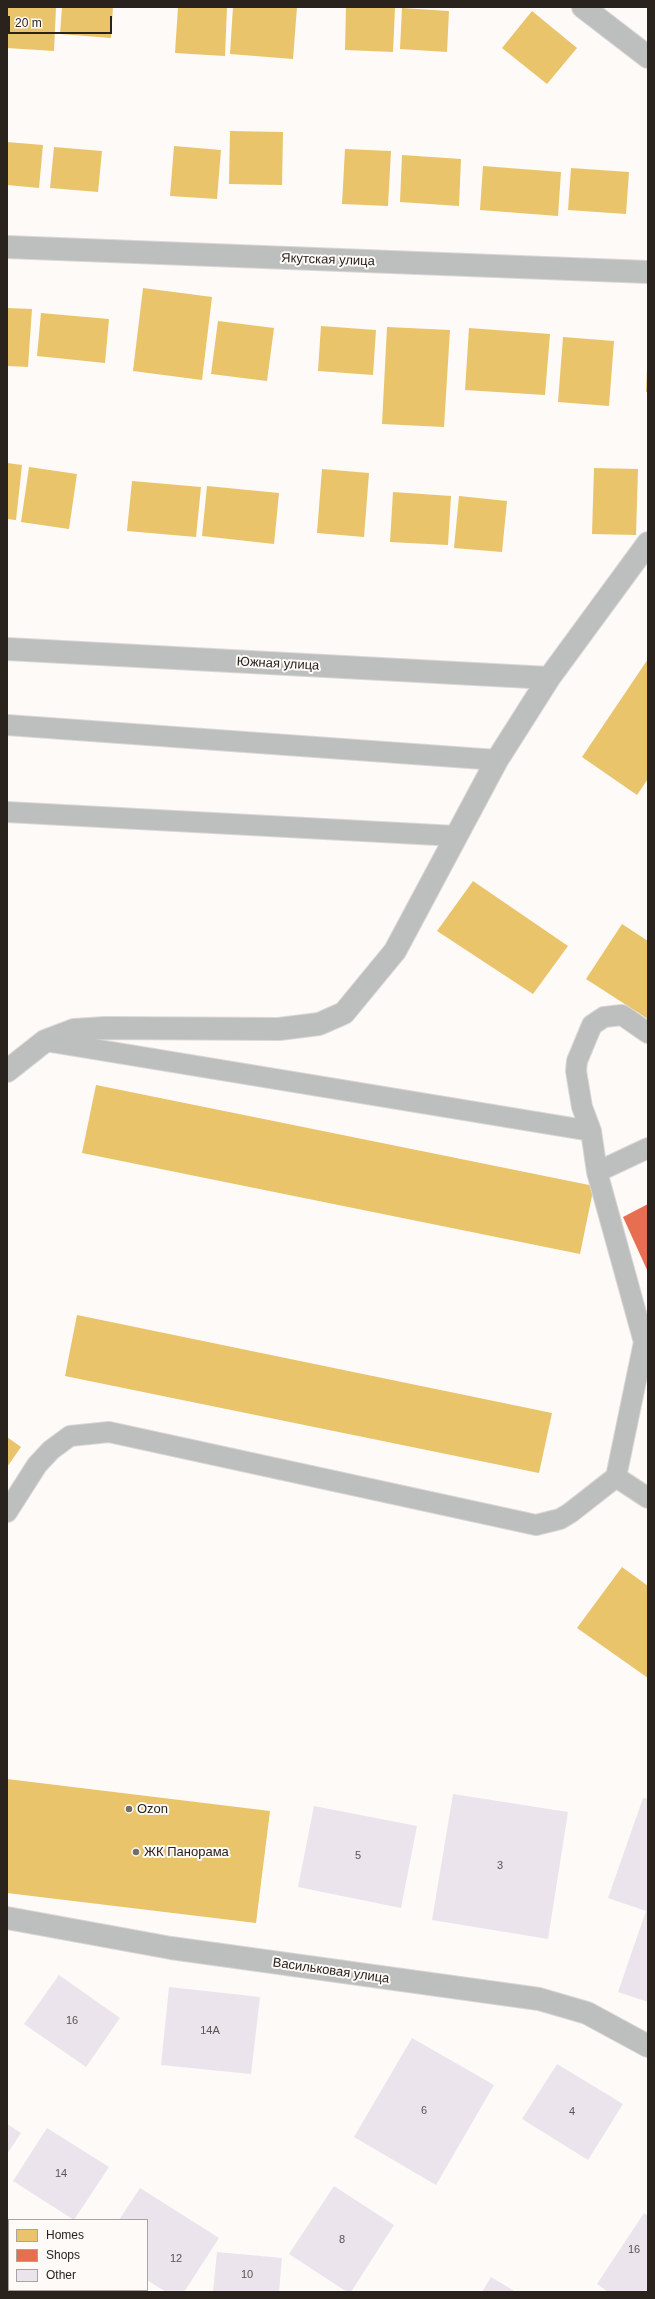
<!DOCTYPE html>
<html>
<head>
<meta charset="utf-8">
<style>
  body { margin:0 }
  #map { position:relative; width:655px; height:2299px; overflow:hidden; background:#fdfaf8; font-family:Helvetica,sans-serif }
  canvas { display:block }
  .frame { position:absolute; inset:0; border:8px solid #29221d; pointer-events:none }
  .legend { position:absolute; left:8px; top:2219px; width:140px; height:72px; box-sizing:border-box; background:#fefaf7; border:1px solid #a9a4a0; margin:0; padding:5px 7px; list-style:none; font-size:12px; color:#29221d }
  .legend li { display:flex; align-items:center; gap:8px; height:20px }
  .legend b { width:20px; border:1px solid #a9a4a0 }
  .scale { position:absolute; left:8px; top:16px; width:104px; height:18px; box-sizing:border-box; border:2px solid #29221d; border-top:0; padding-left:5px; font-size:12px; line-height:14px; white-space:nowrap; color:#29221d; -webkit-text-stroke:3px #fefaf7; paint-order:stroke }
</style>
</head>
<body>
<div id="map">
<canvas width="655" height="2299"></canvas>
<div class="frame"></div>
<ul class="legend">
<li><b style="height:11px;background:#e9c46a"></b>Homes</li>
<li><b style="height:11px;background:#e76f51"></b>Shops</li>
<li><b style="height:11px;background:#ebe4ec"></b>Other</li>
</ul>
<div class="scale">20 m</div>
</div>
<script>
const ctx = document.querySelector('canvas').getContext('2d');
ctx.lineJoin = 'round';
function fill(path, color) { ctx.fillStyle = color; ctx.fill(path, 'evenodd'); }
const poly = rows => new Path2D(rows.map(r => 'M' + r).join(''));
function stroke(path, color, width, dash) { ctx.strokeStyle = color; ctx.lineWidth = width; ctx.lineCap = dash ? 'butt' : 'round'; ctx.setLineDash(dash || []); ctx.stroke(path); }
function drawText(font, color, halo, rows, align = 'center') {
  ctx.font = font + ' Helvetica,sans-serif'; ctx.lineWidth = 4; ctx.setLineDash([]); ctx.textBaseline = 'middle'; ctx.strokeStyle = halo; ctx.fillStyle = color; for (const [text, x, y, turn = 0] of rows) {
    ctx.save(); ctx.translate(x, y); ctx.rotate((+turn || 0) * Math.PI / 180); ctx.textAlign = isNaN(turn) ? turn : align; if (halo) ctx.strokeText(text, 0, 0); ctx.fillText(text, 0, 0); ctx.restore();
  }
}
const homes = poly([
  [7,7,56,7,54,51,7,48],
  [62,7,113,7,111,38,60,34],
  [178,7,227,7,225,56,175,53],
  [233,7,297,7,293,59,230,54],
  [346,7,395,8,393,52,345,50],
  [402,8,449,11,447,52,400,49],
  [532,11,577,48,547,84,502,48],
  [230,131,283,132,282,185,229,184],
  [7,142,43,145,39,188,7,185],
  [174,146,221,150,217,199,170,196],
  [54,147,102,151,98,192,50,188],
  [345,149,391,151,388,206,342,204],
  [402,155,461,159,459,206,400,202],
  [483,166,561,172,558,216,480,210],
  [571,168,629,172,626,214,568,210],
  [143,288,212,297,202,380,133,371],
  [7,308,32,309,28,367,7,366],
  [41,313,109,319,105,363,37,356],
  [218,321,274,328,267,381,211,374],
  [321,326,376,330,373,375,318,371],
  [387,327,450,330,444,427,382,424],
  [469,328,550,334,545,395,465,390],
  [563,337,614,341,609,406,558,402],
  [647,369,648,369,648,392,646,392],
  [7,463,22,465,16,520,7,519],
  [29,467,77,474,69,529,21,522],
  [594,468,638,469,636,535,592,534],
  [322,469,369,473,364,537,317,533],
  [132,481,201,487,196,537,127,531],
  [207,486,279,493,274,544,202,536],
  [393,492,451,496,448,545,390,542],
  [459,496,507,501,502,552,454,548],
  [648,659,648,779,637,795,582,757],
  [473,881,568,946,533,994,437,931],
  [622,924,648,941,648,1019,586,979],
  [96,1085,594,1186,580,1254,82,1153],
  [77,1315,552,1413,539,1473,65,1376],
  [7,1437,21,1447,7,1467],
  [622,1567,648,1586,648,1678,577,1628],
  [7,1779,270,1811,256,1923,7,1893]
]);
const shops = poly([
  [648,1204,648,1272,623,1217]
]);
const building = poly([
  [453,1794,568,1812,548,1939,432,1920],
  [643,1798,648,1799,648,2002,618,1992,646,1911,608,1898],
  [314,1806,417,1826,401,1908,298,1887],
  [59,1975,120,2018,86,2067,24,2024],
  [169,1987,260,1997,251,2074,161,2065],
  [412,2038,494,2085,436,2185,354,2137],
  [557,2064,623,2104,588,2160,522,2119],
  [7,2124,21,2133,7,2154],
  [47,2128,109,2167,74,2220,13,2181],
  [334,2186,394,2225,351,2292,347,2292,289,2254],
  [140,2188,219,2238,184,2292,166,2292,147,2280,147,2220,119,2220],
  [644,2213,648,2216,648,2292,608,2292,597,2284],
  [217,2252,282,2258,279,2292,213,2292],
  [491,2277,516,2292,482,2292]
]);
const service = poly([
  [7,725,497,760],
  [7,812,456,836],
  [648,1033,622,1015,604,1017,592,1025,577,1061,576,1071,582,1107,591,1131,597,1172,644,1342,648,1340],
  [45,1041,591,1131],
  [597,1172,648,1148],
  [644,1342,616,1477,648,1498],
  [7,1512,37,1465,51,1450,70,1436,109,1432,536,1525,560,1519,570,1513,616,1477]
]);
const minor = poly([
  [583,7,648,57],
  [7,247,648,272],
  [7,649,549,678],
  [7,1071,45,1041,74,1030,105,1028,279,1029,319,1024,344,1013,395,951,497,760,549,678,648,543],
  [7,1918,171,1948,539,1999,587,2013,648,2046]
]);
const markers = [
  [129,1809,4,"#736e6a"],
  [136,1852,4,"#736e6a"]
];
const numberNames = [
  ["5",358,1856],
  ["3",500,1866],
  ["16",72,2021],
  ["14А",210,2031],
  ["6",424,2111],
  ["4",572,2112],
  ["14",61,2174],
  ["8",342,2240],
  ["16",634,2250],
  ["12",176,2259],
  ["10",247,2275]
];
const streetNames = [
  ["Якутская улица",328,260,2],
  ["Южная улица",278,664,3],
  ["Васильковая улица",331,1971,8]
];
const poiNames = [
  ["Ozon",137,1809],
  ["ЖК Панорама",144,1852]
];
fill(homes, '#e9c46a');
fill(shops, '#e76f51');
fill(building, '#ebe4ec');
stroke(service, '#dad7d6', 22);
stroke(minor, '#dad7d6', 24);
stroke(service, '#bdbebe', 20);
stroke(minor, '#bdbebe', 22);
for (const [x, y, r, color] of markers) { const dot = new Path2D(); dot.arc(x, y, r, 0, 2 * Math.PI); ctx.fillStyle = color; ctx.fill(dot); stroke(dot, '#fefaf7', 1.5); }
drawText('11px', '#5a5452', null, numberNames);
drawText('13px', '#29221d', '#fefaf7', streetNames);
drawText('13px', '#29221d', '#fefaf7', poiNames, 'left');
</script>
</body>
</html>
